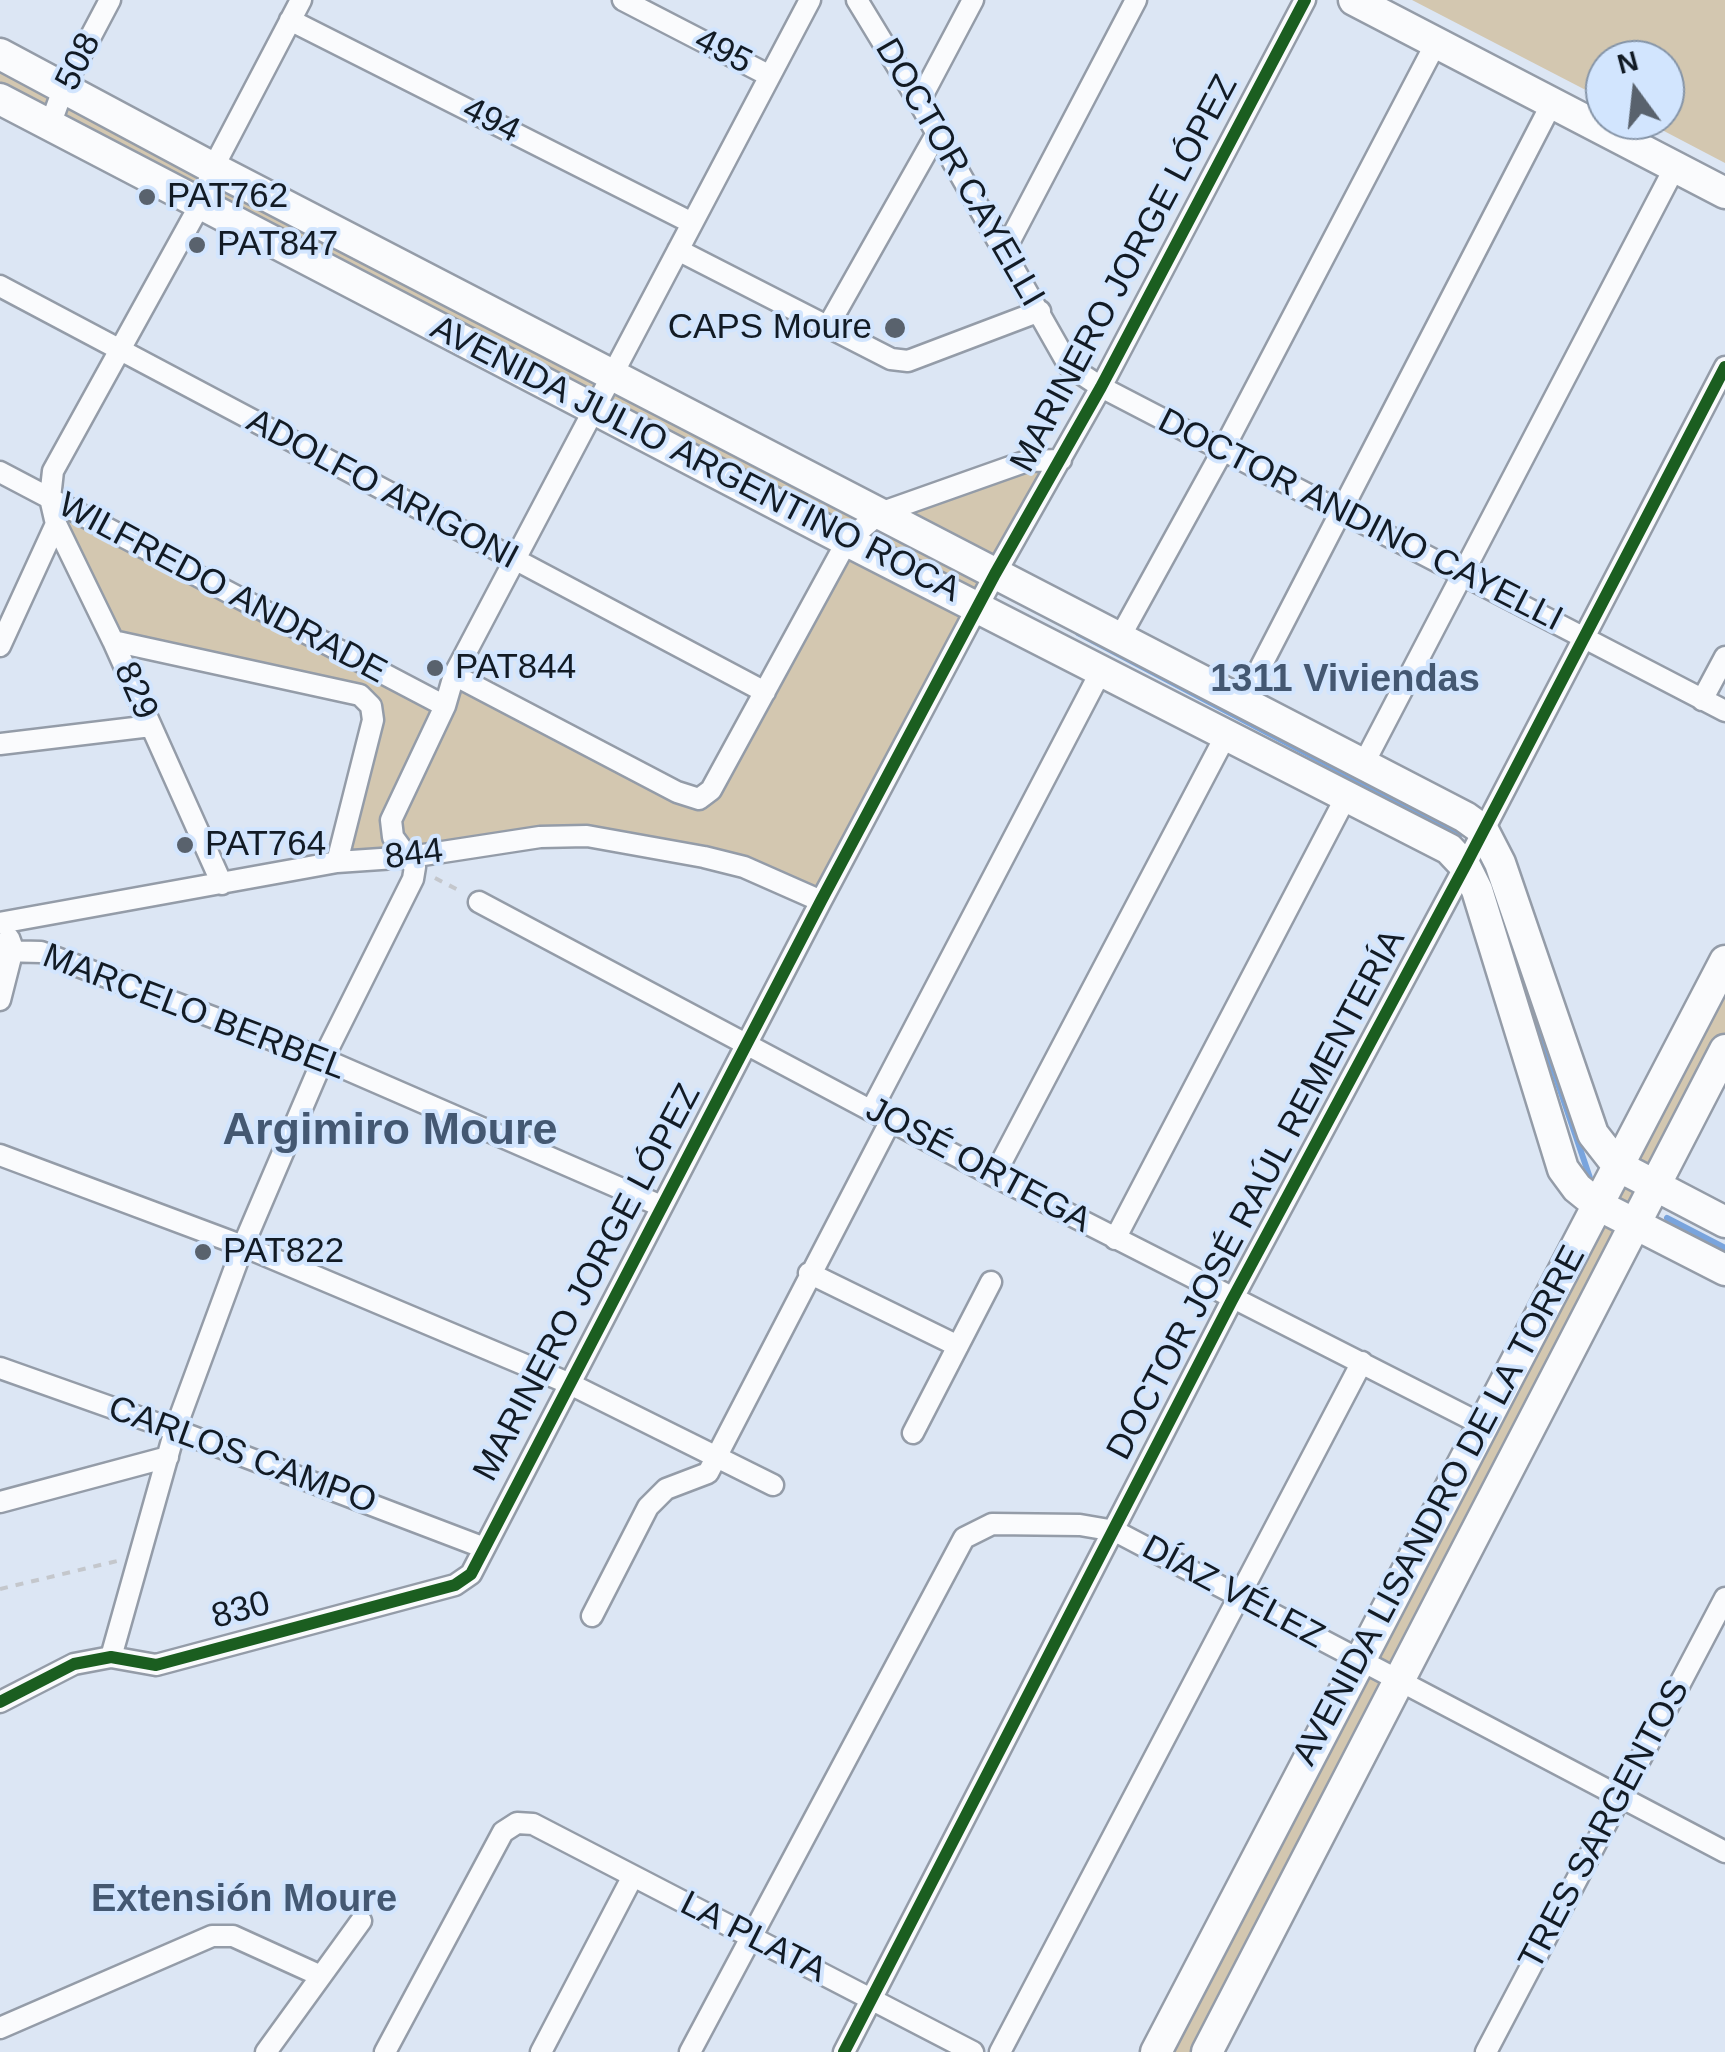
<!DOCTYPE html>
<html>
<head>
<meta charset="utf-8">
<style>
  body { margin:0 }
  #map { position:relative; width:1725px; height:2052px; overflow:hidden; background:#dce6f4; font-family:Helvetica,sans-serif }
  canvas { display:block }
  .north { position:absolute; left:1585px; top:40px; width:100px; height:100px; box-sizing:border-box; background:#d2e5fe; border:2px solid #8594a7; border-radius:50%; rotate:345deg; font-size:28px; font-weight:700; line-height:40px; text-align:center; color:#121b25 }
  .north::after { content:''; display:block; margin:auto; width:35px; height:45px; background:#59626d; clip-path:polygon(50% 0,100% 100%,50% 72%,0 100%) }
</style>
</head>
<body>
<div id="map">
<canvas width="1725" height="2052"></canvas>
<div class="north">N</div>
</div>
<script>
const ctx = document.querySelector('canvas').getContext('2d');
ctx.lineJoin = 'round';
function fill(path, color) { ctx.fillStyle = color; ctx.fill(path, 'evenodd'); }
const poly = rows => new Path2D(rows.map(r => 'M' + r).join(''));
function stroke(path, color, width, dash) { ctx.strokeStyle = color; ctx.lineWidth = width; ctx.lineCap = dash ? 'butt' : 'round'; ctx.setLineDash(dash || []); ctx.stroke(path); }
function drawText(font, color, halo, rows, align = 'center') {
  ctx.font = font + ' Helvetica,sans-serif'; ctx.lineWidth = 8; ctx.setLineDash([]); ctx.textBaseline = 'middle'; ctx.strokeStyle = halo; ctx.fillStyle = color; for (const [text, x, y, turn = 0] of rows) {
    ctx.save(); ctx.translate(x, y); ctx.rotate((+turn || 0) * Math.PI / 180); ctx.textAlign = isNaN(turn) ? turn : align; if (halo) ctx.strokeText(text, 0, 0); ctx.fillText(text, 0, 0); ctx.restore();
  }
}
const green = poly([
  [1412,0,1725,0,1725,163,1643,120,1665,120,1665,60,1605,60,1605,100],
  [0,54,880,513,1061,460,821,901,744,867,587,836,337,862,371,706,113,641,50,498,444,706,454,675,699,799,847,542,0,99],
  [1725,961,1725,1050,1207,2052,1156,2052]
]);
const stream = poly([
  [1078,633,1460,834],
  [1482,861,1490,883],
  [1497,904,1590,1178],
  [1667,1218,1725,1248]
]);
const path = poly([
  [435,878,462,892],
  [0,1589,117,1561]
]);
const street = poly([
  [623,0,770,76],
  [857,0,919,102,1069,366,1101,387,1725,711],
  [290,20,692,223],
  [919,102,973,0],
  [50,125,64,87,110,0],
  [678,250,891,359,908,361,1040,311],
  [1005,250,1136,0],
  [0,286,765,692],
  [828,326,937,133],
  [0,472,445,706],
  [1120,637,1223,450,1436,43],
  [113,641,360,695,371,706,373,720,337,862],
  [0,646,56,524],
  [454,675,677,792,699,799,711,790,847,541,880,513,1027,461,1061,460],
  [1702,700,1725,657],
  [1243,701,1552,103],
  [0,744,151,726],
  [1364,763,1675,167],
  [222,884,113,641,56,524,50,498,53,471,201,203,213,168,301,0],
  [479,902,994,1176,1481,1424],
  [0,923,337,862,410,857,540,837,587,836,704,857,744,867,821,901],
  [0,951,41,952,323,1059,661,1206],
  [0,1000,13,949,9,938],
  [872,1109,1101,671],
  [0,1155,243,1246,568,1383,773,1485],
  [994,1176,1226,735],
  [1115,1239,1347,795],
  [809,1273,958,1346],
  [0,1368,175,1430,482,1547],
  [913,1433,991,1282],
  [0,1502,168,1457],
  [592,1616,648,1507,666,1489,708,1473,891,1120],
  [111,1657,175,1430,243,1246,323,1059,413,879,415,867,393,837,391,820,445,706,454,675,810,0],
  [0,1702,74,1664,111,1657,156,1665,455,1585,471,1574,821,901,995,574,1101,387,1305,0],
  [0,2028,212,1936,233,1936,321,1976],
  [266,2052,361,1921],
  [385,2052,503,1832,517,1823,533,1824,973,2052],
  [541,2052,633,1876],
  [690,2052,964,1538,992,1524,1080,1525,1115,1531,1725,1852],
  [844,2052,1232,1300,1465,866,1725,367],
  [1000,2052,1362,1362],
  [1486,2052,1725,1598]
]);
const secondary = poly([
  [1354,0,1725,193],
  [0,54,213,168,1465,817,1483,830,1500,863,1593,1134,1618,1166,1725,1222],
  [0,99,847,541,1449,849,1465,866,1477,890,1563,1169,1577,1188,1598,1205,1725,1270],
  [1156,2052,1725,961],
  [1207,2052,1725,1050]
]);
const cycleway = poly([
  [0,1702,74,1664,111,1657,156,1665,455,1585,471,1574,821,901,995,574,1101,387,1305,0],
  [844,2052,1232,1300,1465,866,1725,367]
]);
const markers = [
  [147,197,10,"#59626d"],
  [197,245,10,"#59626d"],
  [895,328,12,"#59626d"],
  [435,668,10,"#59626d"],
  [185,845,10,"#59626d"],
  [203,1252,10,"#59626d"]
];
const streetNames = [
  ["495",723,52,27],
  ["508",79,62,-64],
  ["494",491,121,27],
  ["DOCTOR CAYELLI",959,173,60],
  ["MARINERO JORGE LÓPEZ",1125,274,-62],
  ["AVENIDA JULIO ARGENTINO ROCA",695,460,27],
  ["ADOLFO ARIGONI",382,490,28],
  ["DOCTOR ANDINO CAYELLI",1360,521,27],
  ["WILFREDO ANDRADE",222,589,28],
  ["829",135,691,66],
  ["844",414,855,-7],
  ["MARCELO BERBEL",194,1013,21],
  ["JOSÉ ORTEGA",978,1166,28],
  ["DOCTOR JOSÉ RAÚL REMENTERÍA",1257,1195,-62],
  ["MARINERO JORGE LÓPEZ",588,1283,-62],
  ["CARLOS CAMPO",242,1456,20],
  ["AVENIDA LISANDRO DE LA TORRE",1440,1506,-62],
  ["DÍAZ VÉLEZ",1233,1593,28],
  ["830",241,1611,-15],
  ["TRES SARGENTOS",1605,1825,-62],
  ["LA PLATA",753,1938,27]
];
const poiNames = [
  ["PAT762",167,197],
  ["PAT847",217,245],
  ["CAPS Moure",872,328,"right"],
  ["PAT844",455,668],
  ["PAT764",205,845],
  ["PAT822",223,1252]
];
const neighbourhoodNames = [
  ["1311 Viviendas",1345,681],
  ["Extensión Moure",244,1901]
];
const districtNames = [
  ["Argimiro Moure",390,1132]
];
fill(green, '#d3c7b0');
stroke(stream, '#79a4dd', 6);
stroke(street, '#949ca8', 25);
stroke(secondary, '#949ca8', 35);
stroke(path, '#c4c7cc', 4, [8, 8]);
stroke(street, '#fafbfd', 20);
stroke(secondary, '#fafbfd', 30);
stroke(cycleway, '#1b5e20', 12);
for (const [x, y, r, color] of markers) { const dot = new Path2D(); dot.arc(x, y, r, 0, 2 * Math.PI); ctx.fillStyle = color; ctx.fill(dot); stroke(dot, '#d2e5fe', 4); }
drawText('35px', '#121b25', '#d2e5fe', streetNames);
drawText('35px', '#121b25', '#d2e5fe', poiNames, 'left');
drawText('bold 38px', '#445872', '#d2e5fe', neighbourhoodNames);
drawText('bold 45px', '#445872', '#d2e5fe', districtNames);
</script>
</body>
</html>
